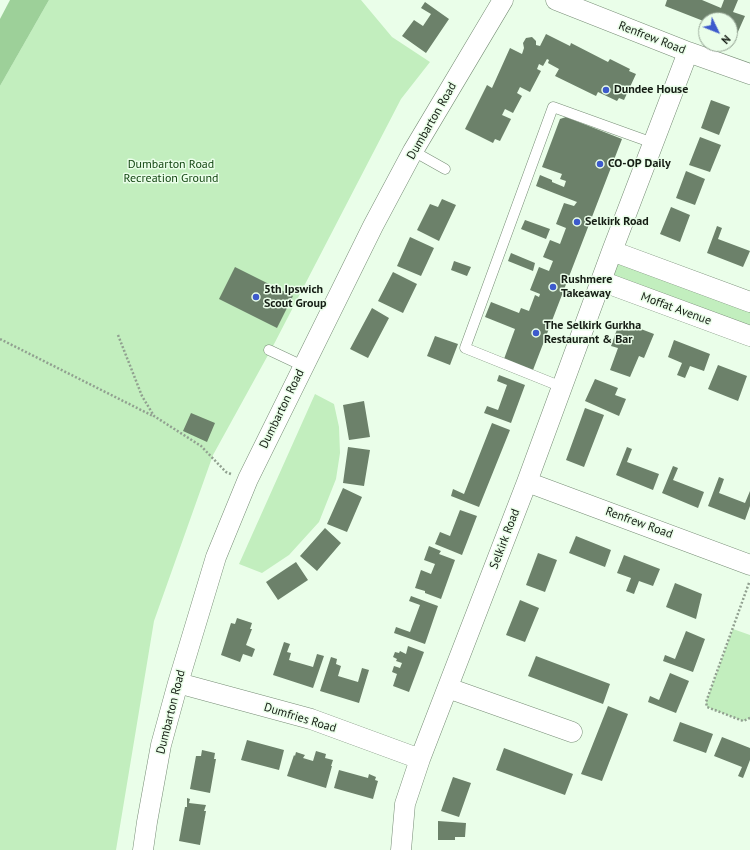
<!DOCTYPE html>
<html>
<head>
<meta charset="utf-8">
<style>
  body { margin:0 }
  #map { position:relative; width:750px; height:850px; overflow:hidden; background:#eafee9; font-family:"PT Sans",sans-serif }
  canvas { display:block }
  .north { position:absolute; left:698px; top:12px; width:40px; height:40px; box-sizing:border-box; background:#eafee9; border:1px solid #95a494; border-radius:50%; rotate:133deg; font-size:11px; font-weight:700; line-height:16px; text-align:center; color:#151d14 }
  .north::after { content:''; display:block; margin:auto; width:14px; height:18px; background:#3d5acc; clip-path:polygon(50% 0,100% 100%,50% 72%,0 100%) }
</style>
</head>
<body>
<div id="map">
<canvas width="750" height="850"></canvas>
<div class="north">N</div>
</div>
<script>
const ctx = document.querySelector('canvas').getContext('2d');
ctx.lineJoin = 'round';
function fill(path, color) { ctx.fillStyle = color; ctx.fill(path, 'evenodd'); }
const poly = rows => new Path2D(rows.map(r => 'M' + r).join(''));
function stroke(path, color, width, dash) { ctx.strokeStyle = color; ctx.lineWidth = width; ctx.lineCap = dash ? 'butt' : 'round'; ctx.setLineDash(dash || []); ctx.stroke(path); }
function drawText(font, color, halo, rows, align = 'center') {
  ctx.font = font + ' "PT Sans",sans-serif'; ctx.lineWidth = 3; ctx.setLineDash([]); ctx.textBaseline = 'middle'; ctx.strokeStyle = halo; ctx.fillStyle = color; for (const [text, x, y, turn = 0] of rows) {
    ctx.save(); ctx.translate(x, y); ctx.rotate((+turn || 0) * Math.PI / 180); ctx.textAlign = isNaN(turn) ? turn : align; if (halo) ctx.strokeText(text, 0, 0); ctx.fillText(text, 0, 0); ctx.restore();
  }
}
const green = poly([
  [49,0,361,0,392,37,430,62,401,99,273,346,213,455,154,621,116,850,0,850,0,86],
  [617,262,750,309,750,328,614,278,612,267],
  [315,394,334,404,339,427,340,453,336,479,319,522,289,555,262,573,239,564],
  [733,629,750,635,750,718,743,721,707,707,706,702]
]);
const forest = poly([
  [10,0,49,0,0,86,0,19]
]);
const building = poly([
  [667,0,702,0,721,8,724,0,738,0,733,12,745,16,737,34,730,31,730,20,706,20,706,22,665,6],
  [425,2,449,19,426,53,402,36,414,20,423,26,431,14,421,8],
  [546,34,570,46,571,43,608,62,610,59,630,69,629,71,636,74,624,100,619,98,617,101,598,92,596,96,555,76,559,69,548,63,549,60,547,59,543,66,539,64,537,69,541,71,530,92,520,87,517,93,522,96,513,113,505,109,502,115,511,119,500,141,495,139,493,143,465,129,487,85,492,88,510,48,522,54,524,48,523,43,526,38,532,37,536,41,536,45,540,46],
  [711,100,730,107,719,135,701,128],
  [566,117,622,139,533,370,504,359,515,329,485,317,491,302,519,313,521,308,529,311,535,295,539,297,540,294,530,290,539,267,549,271,553,261,543,257,550,240,560,244,566,228,556,224,564,203,574,206,577,202,536,186,540,175,552,180,552,182,564,187,566,181,560,179,562,174,542,167,560,119],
  [700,137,721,145,710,172,689,165],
  [686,171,705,179,695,205,676,198],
  [442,199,456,205,439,241,417,230,430,204,438,207],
  [671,207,690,215,680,242,660,234],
  [525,220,550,229,546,239,521,229],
  [717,226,722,228,718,239,750,251,743,267,707,253],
  [410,237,434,248,421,276,397,266],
  [511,253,535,263,533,271,508,261],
  [454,261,471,267,467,276,451,270],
  [235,267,293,296,277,328,219,299],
  [393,272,417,284,403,313,378,301],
  [372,308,389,318,368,358,350,349],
  [620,321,654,334,644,358,639,356,630,377,610,370,618,348,611,346],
  [435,336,458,344,450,365,427,356],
  [674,340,710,354,704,371,690,366,685,378,677,375,682,363,668,357],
  [718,365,747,376,738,401,708,389],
  [499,375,525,385,511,423,484,413,487,406,498,410,507,385,497,381],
  [595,379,618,388,615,395,626,399,619,416,585,401],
  [364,401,370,437,349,440,343,405],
  [585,408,604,415,584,467,566,460],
  [191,413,215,423,207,442,183,431],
  [492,423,510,430,479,507,451,496,453,489,464,494],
  [348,447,370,450,364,486,343,483],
  [627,447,632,449,627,462,659,474,653,490,616,475],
  [673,466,678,468,673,480,704,492,698,508,662,493],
  [719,477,724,479,719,493,745,503,750,491,750,506,745,520,708,506],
  [343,488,362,497,347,532,327,524],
  [460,510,477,516,462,555,435,544,440,532,450,536],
  [325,528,341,543,317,571,300,556],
  [576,536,611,550,605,567,569,553],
  [429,546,441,551,439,554,455,560,441,599,425,593,425,591,415,588,421,570,431,574,435,564,424,560],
  [538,553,557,560,545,592,526,585],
  [624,555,660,569,653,586,639,581,634,594,626,591,631,578,617,573],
  [296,562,308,580,278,600,266,582],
  [675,583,702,594,696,619,666,607],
  [411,596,438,606,425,644,394,633,396,627,410,632,420,605,409,601],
  [520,600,539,608,525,642,506,635],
  [237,618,252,623,250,629,252,629,246,645,255,649,252,657,243,654,240,662,221,655,231,623,235,624],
  [686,631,705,639,693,672,663,661,665,655,675,659],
  [284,642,290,644,287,652,291,653,289,660,313,667,317,654,324,656,313,688,273,675],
  [408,646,424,652,409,692,393,686,397,674,392,672,394,666,400,668,402,663,396,661,397,659,393,657,395,652,399,653,400,651,406,654],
  [536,656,610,684,603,704,528,676],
  [331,657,337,659,336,664,341,666,338,676,358,682,362,668,369,670,359,703,320,691],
  [670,673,689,681,676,713,648,702,650,696,659,700],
  [608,706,628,714,602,781,581,774],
  [680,722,713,734,706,753,673,741],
  [722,737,750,748,750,760,743,778,738,776,742,767,714,756],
  [247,740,284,750,279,770,241,760],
  [504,748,573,774,565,795,496,770],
  [202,750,215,753,214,759,216,759,210,793,190,789,196,756,201,756],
  [316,751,326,754,325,758,333,760,331,766,332,766,326,788,287,776,294,755,295,756,296,752,305,755,303,758,313,761],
  [339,770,368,778,369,774,376,777,375,780,378,781,373,799,334,788],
  [453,777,471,783,459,817,441,811],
  [187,798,190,799,189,803,206,805,204,811,206,811,200,845,179,841,185,807,187,807],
  [438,821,466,823,465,837,455,837,455,840,438,840]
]);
const path = poly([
  [118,335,142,396,154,416,201,446,226,472,231,474],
  [0,339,153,416],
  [749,583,706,702,707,707,743,721,750,718]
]);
const lane = poly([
  [413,151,445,169],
  [269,350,303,366],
  [562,387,465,348,553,107,653,143]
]);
const street = poly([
  [556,0,688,52,750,74],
  [612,251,750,302],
  [601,281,750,336],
  [527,482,750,565],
  [178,683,311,719,420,759],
  [448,688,572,732],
  [143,850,147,822,161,745,178,683,216,557,248,479,373,226,413,151,503,0],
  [401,850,405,804,420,759,527,482,612,251,688,52]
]);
const markers = [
  [606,90,4,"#3d5acc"],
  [600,164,4,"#3d5acc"],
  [577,222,4,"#3d5acc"],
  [553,287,4,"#3d5acc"],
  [256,297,4,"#3d5acc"],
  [536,333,4,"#3d5acc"]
];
const streetNames = [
  ["Renfrew Road",652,38,21],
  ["Dumbarton Road",432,121,-60],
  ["Moffat Avenue",676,309,20],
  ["Dumbarton Road",282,409,-64],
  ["Renfrew Road",639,523,20],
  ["Selkirk Road",505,539,-69],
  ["Dumbarton Road",171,712,-76],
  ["Dumfries Road",300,718,17]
];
const poiNames = [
  ["Dundee House",614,90],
  ["CO-OP Daily",608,164],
  ["Selkirk Road",585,222],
  ["Rushmere",561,280],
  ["Takeaway",561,294],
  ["5th Ipswich",264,290],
  ["Scout Group",264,304],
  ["The Selkirk Gurkha",544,326],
  ["Restaurant & Bar",544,340]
];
const parkNames = [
  ["Dumbarton Road",171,165],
  ["Recreation Ground",171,179]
];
fill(green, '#c2eebe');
fill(forest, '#9dd099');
fill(building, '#6c816a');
stroke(lane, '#778d76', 11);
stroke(street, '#778d76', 21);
stroke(path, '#91a090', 2.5, [2, 2]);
stroke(lane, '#fff', 10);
stroke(street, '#fff', 20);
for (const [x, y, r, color] of markers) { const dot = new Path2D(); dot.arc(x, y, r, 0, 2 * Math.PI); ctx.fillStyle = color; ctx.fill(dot); stroke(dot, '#eafee9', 1.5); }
drawText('12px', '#151d14', '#eafee9', streetNames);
drawText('bold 12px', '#151d14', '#eafee9', poiNames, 'left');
drawText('12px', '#134612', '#eafee9', parkNames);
</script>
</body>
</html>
